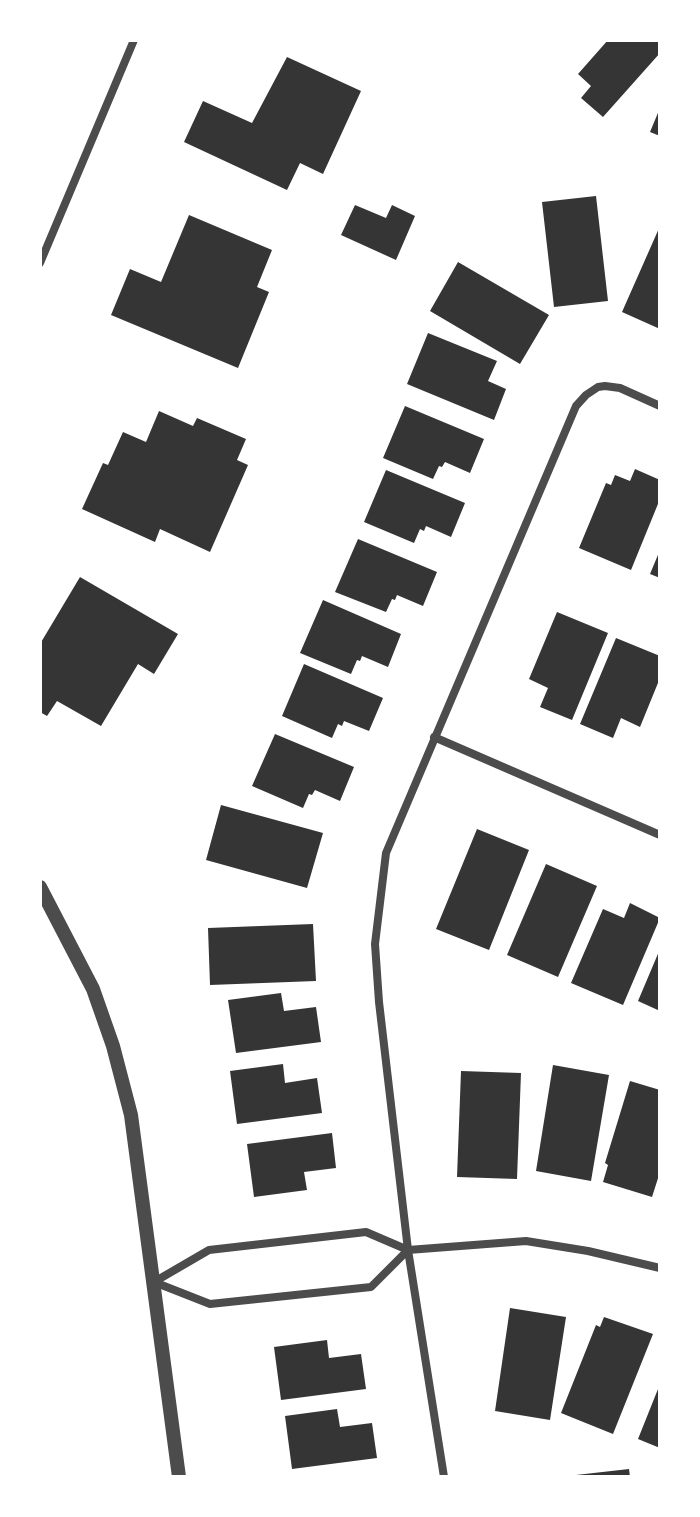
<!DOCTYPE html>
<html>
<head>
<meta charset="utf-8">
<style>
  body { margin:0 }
  #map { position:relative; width:700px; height:1517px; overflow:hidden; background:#fff; font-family:"Zilla Slab",serif }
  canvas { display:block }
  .frame { position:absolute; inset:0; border:42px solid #fff; pointer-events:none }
</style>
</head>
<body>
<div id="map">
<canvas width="700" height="1517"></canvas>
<div class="frame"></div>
</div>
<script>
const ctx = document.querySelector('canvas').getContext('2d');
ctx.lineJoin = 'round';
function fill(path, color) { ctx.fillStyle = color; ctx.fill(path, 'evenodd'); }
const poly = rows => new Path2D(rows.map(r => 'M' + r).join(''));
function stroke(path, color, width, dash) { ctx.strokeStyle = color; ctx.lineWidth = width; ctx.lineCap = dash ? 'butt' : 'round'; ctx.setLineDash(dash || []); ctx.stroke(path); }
const building = poly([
  [608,40,660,40,660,53,603,117,581,98,591,86,578,74],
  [287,57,361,91,323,174,300,163,287,190,184,142,203,101,252,123],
  [660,108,660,136,650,132],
  [596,196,608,301,554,307,542,202],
  [355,205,386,218,392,205,415,216,396,260,341,235],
  [189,215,272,250,257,287,269,292,238,368,111,315,130,269,161,282],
  [660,226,660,329,622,312],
  [458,262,549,315,520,364,430,311],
  [428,333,497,361,488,381,506,389,494,420,407,384],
  [405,406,484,439,470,473,445,462,442,467,439,466,433,479,383,458],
  [159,411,193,426,197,418,246,439,237,460,248,465,210,552,160,529,155,542,82,509,103,463,108,465,123,432,146,442],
  [635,469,660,480,660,499,631,570,579,548,606,483,611,485,615,475,630,481],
  [386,470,465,503,451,537,426,526,424,531,420,529,414,543,364,522],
  [358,539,437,572,423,606,397,595,395,600,392,599,386,612,335,592],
  [660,550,660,578,650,574],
  [80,577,178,634,154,674,138,664,101,726,57,701,47,716,40,712,40,644],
  [323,600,401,634,388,667,362,656,360,661,357,660,351,674,300,653],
  [557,612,608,633,572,720,540,707,548,688,529,679],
  [616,638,660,656,660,678,640,727,621,718,613,738,580,724],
  [304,664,383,698,369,731,344,721,342,726,338,724,332,738,282,716],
  [275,734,354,767,340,801,315,790,312,795,309,794,303,808,252,786],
  [221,805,323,833,307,888,206,860],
  [477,829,529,850,489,950,436,929],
  [546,864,597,886,558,977,507,955],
  [630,903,660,918,623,1005,571,983,603,909,624,918],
  [313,924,316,981,210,985,208,928],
  [660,949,660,1011,638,1001],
  [281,993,284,1011,316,1007,321,1042,236,1053,228,1000],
  [283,1064,285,1083,317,1078,322,1113,237,1124,230,1071],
  [553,1065,609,1075,591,1181,536,1171],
  [461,1071,521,1073,517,1179,457,1177],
  [630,1081,660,1090,660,1172,652,1197,603,1182,608,1165,605,1163],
  [332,1133,336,1168,304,1172,307,1190,254,1197,247,1144],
  [510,1308,566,1317,550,1420,495,1411],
  [604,1317,653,1334,613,1434,561,1413,596,1325,600,1327],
  [327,1340,329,1358,361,1354,366,1389,281,1400,274,1347],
  [660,1384,660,1448,638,1439],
  [337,1409,340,1427,372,1423,377,1458,292,1469,285,1416],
  [629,1469,630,1477,576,1477,576,1475]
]);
const minor = poly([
  [40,263,134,40],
  [434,737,660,835],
  [154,1282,209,1250,366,1232,408,1250,526,1241,588,1251,660,1268],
  [154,1282,210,1304,371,1287,408,1250],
  [444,1477,408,1250,379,1002,375,944,386,853,576,406,586,395,598,387,605,386,620,388,660,406]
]);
const tertiary = poly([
  [40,887,93,989,113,1046,131,1115,179,1477]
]);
fill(building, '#353535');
stroke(minor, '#4c4c4c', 8);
stroke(tertiary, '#4c4c4c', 14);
</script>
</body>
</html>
